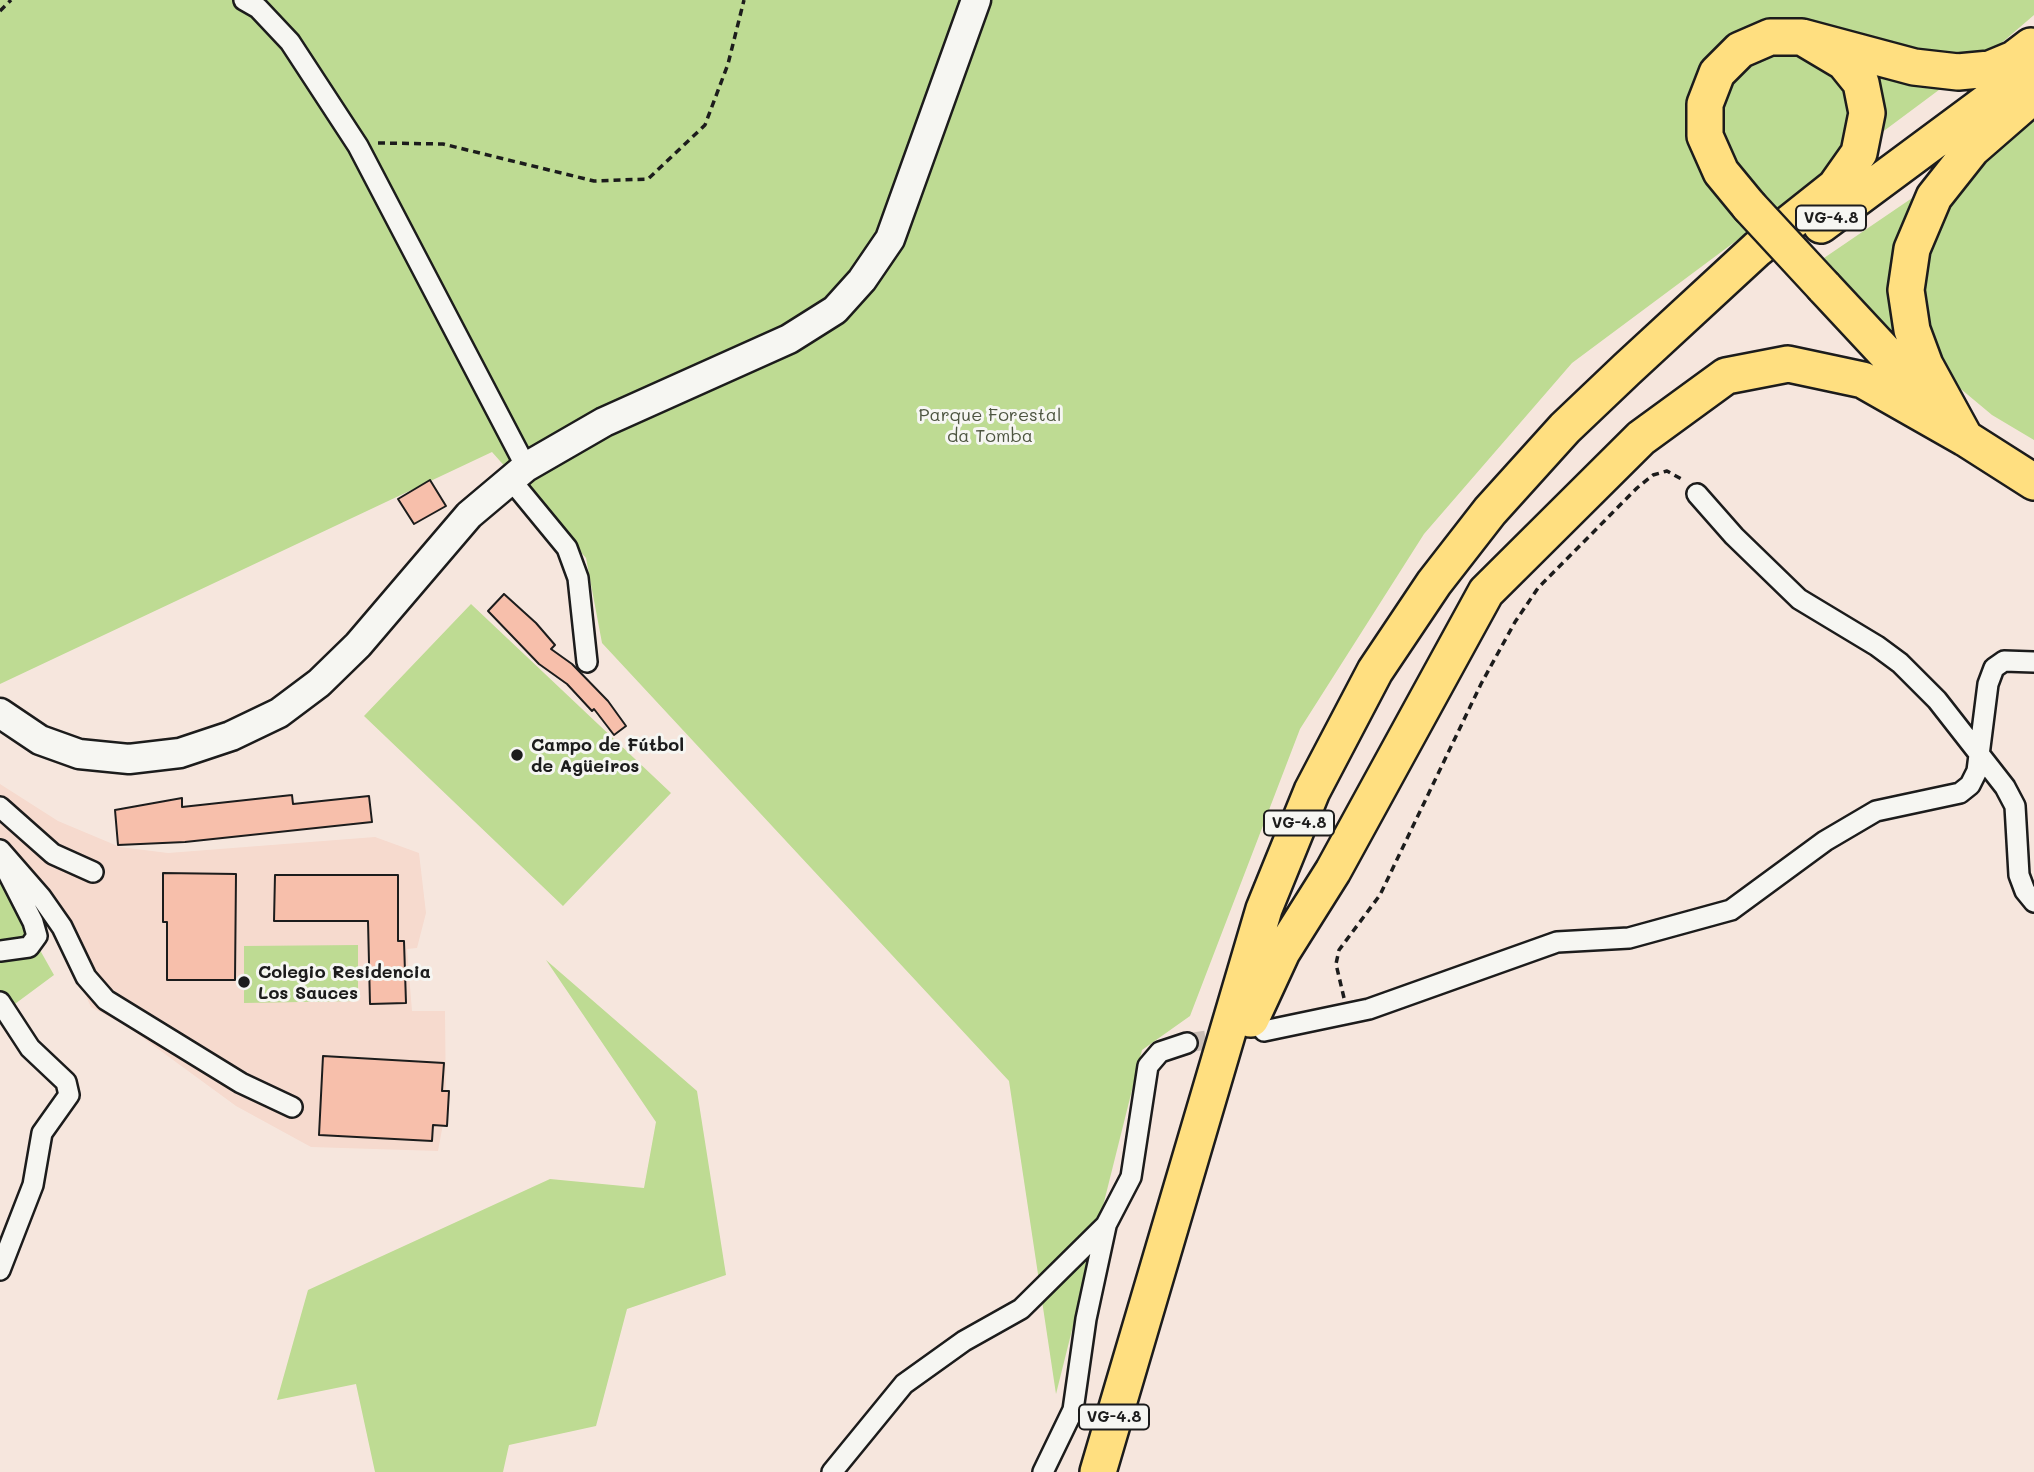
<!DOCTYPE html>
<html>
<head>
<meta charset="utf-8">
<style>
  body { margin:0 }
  canvas { display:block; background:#f6e6dd }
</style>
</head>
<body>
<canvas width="2034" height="1472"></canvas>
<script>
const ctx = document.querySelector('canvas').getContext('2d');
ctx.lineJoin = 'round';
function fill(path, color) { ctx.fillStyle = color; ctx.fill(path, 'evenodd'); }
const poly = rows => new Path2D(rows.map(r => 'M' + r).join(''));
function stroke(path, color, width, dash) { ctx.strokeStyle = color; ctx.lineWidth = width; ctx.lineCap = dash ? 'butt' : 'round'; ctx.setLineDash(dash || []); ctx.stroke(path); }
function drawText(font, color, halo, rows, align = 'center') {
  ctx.font = font + ' Mali,sans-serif'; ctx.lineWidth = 6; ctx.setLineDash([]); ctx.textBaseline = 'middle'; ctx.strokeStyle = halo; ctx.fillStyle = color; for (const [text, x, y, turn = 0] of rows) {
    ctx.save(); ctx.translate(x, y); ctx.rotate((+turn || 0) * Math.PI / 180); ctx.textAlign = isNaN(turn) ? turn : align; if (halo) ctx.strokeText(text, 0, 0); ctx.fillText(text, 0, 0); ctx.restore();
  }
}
const built = poly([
  [0,784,58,821,120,847,168,853,375,837,419,853,426,913,417,948,407,949,412,1011,445,1011,446,1108,438,1151,311,1147,236,1106,128,1027,91,1007,52,922,0,844]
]);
const green = poly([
  [0,0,2034,0,2034,15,1998,46,1572,363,1424,534,1300,729,1190,1016,1142,1050,1056,1394,1009,1081,602,643,586,558,492,452,0,684],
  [2034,115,2034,440,1992,415,1883,324,1824,258],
  [471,604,671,793,563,906,364,716],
  [0,879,54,975,0,1015],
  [358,945,358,1001,244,1003,244,946],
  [546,960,697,1091,726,1275,627,1309,596,1426,509,1445,503,1472,375,1472,356,1384,277,1400,308,1290,550,1179,644,1188,656,1122]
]);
const building = poly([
  [430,480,446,506,414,524,398,499,430,480],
  [504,594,536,623,555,645,551,649,572,664,608,701,626,726,614,735,594,709,592,711,567,684,539,664,488,611,504,594],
  [292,795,293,804,369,796,372,822,185,842,118,845,115,810,182,798,182,807,292,795],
  [163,873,236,874,235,980,167,980,167,922,163,922,163,873],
  [275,875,398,875,398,941,404,941,406,1003,370,1004,368,921,274,921,275,875],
  [323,1056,444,1063,442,1091,449,1091,447,1126,433,1125,432,1141,319,1135,323,1056]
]);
const streetTunnel = poly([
  [1187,1043,1231,1036]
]);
const path = poly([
  [0,11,11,0],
  [378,143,443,144,594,181,648,179,705,125,728,64,744,0],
  [1344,998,1336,964,1339,950,1380,895,1481,684,1515,622,1538,588,1637,488,1653,475,1667,471,1685,481]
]);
const street = poly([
  [244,0,258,8,290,42,358,146,526,467],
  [511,480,567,548,578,578,587,662],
  [1697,494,1734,536,1799,599,1877,646,1900,663,1937,700,2005,787,2015,806,2019,875,2025,891,2034,902],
  [0,807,53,854,93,872],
  [0,850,41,897,62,927,86,977,106,1000,241,1083,292,1107],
  [0,951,29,947,37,936,33,922,7,871],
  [0,1002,30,1048,66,1082,69,1095,42,1133,33,1185,0,1270],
  [1264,1031,1369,1009,1557,942,1629,938,1731,910,1825,841,1876,811,1960,793,1970,785,1977,771,1988,684,1994,668,2004,661,2034,662],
  [832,1472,904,1384,964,1341,1021,1309,1106,1225,1131,1177,1148,1066,1160,1052,1187,1043],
  [1043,1472,1073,1410,1086,1319,1106,1226]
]);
const secondary = poly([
  [0,713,40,740,79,754,129,759,180,753,231,736,279,713,319,683,358,645,469,515,526,467,604,422,789,339,835,310,862,280,890,239,976,0]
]);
const highway = poly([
  [1749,206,1721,172,1705,136,1705,104,1717,73,1740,50,1770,37,1802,37,1914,67,1958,72,1990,69,2014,59,2031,46],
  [1821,225,2034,67],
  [1824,287,1934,405],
  [1965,438,1925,365,1912,330,1906,290,1912,249,1934,197,1972,149,2034,95],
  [1251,1019,1282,952,1333,871,1486,592,1641,438,1726,376,1788,364,1863,380,1965,438,2034,482],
  [1098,1472,1264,909,1312,791,1375,671,1434,583,1490,511,1565,428,1627,369,1757,249,1835,187,1859,153,1867,113,1861,83,1844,62,1802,37]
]);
const highwayBridge = poly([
  [1749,206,1824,287]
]);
const markers = [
  [517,755,7,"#1c1c1c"],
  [244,982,7,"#1c1c1c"]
];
const shields = [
  [1831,218,70],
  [1299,823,70],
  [1114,1417,70]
];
const shieldNames = [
  ["VG-4.8",1831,218],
  ["VG-4.8",1299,823],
  ["VG-4.8",1114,1417]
];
const parkNames = [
  ["Parque Forestal",990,415],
  ["da Tomba",990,436]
];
const poiNames = [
  ["Campo de Fútbol",531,745],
  ["de Agüeiros",531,766],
  ["Colegio Residencia",258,972],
  ["Los Sauces",258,993]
];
fill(built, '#f6dace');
fill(green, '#bedb93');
fill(building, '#f7bfab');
stroke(building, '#1c1c1c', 2);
stroke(streetTunnel, '#cabeb6', 19, [19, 10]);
stroke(street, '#1c1c1c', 24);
stroke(secondary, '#1c1c1c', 33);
stroke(highway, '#1c1c1c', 40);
stroke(path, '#1c1c1c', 3.5, [7, 5]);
stroke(street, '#f6f6f2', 19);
stroke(secondary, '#f6f6f2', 28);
stroke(highway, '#ffdf80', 35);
stroke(highwayBridge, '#1c1c1c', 40, []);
stroke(highwayBridge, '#ffdf80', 35);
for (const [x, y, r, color] of markers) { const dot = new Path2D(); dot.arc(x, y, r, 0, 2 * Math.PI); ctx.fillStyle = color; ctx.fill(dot); stroke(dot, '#f6f6f2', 2.5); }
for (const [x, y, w] of shields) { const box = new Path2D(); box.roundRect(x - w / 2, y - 12.5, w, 25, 5); ctx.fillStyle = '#f6f6f2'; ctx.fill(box); stroke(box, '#1c1c1c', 2); }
drawText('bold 16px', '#1c1c1c', null, shieldNames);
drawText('18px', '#4d5540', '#f6f6f2', parkNames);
drawText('bold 18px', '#1c1c1c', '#f6f6f2', poiNames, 'left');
</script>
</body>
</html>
